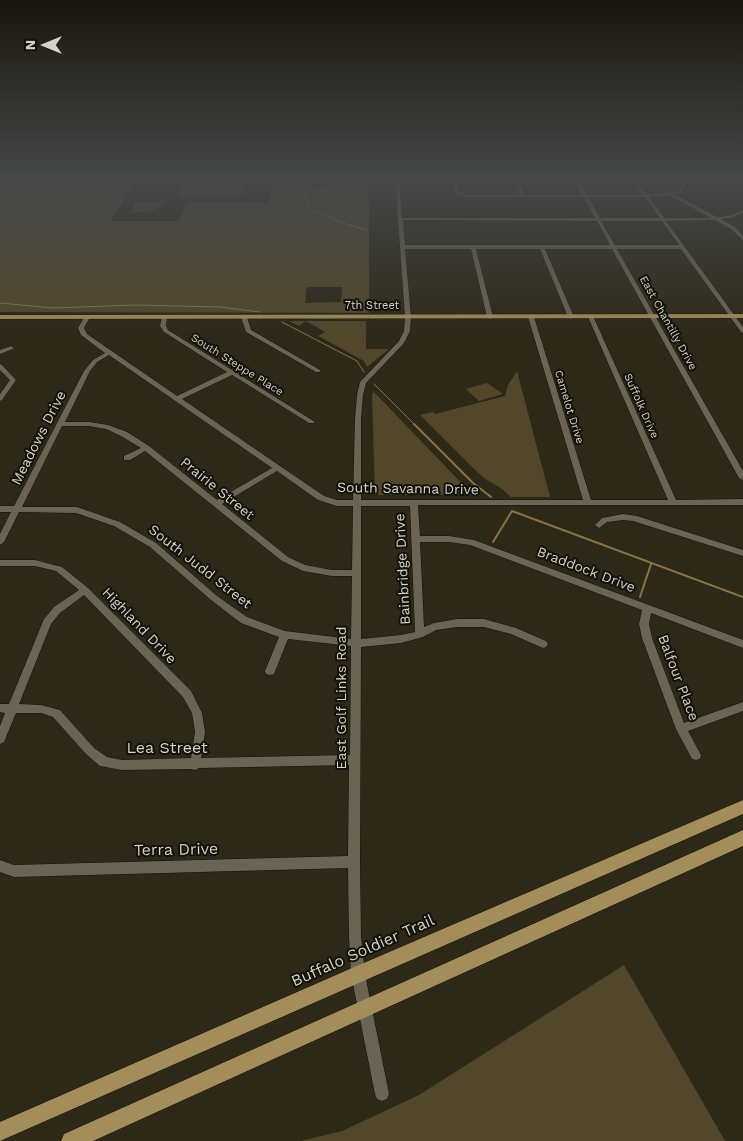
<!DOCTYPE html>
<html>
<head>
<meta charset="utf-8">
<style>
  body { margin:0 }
  #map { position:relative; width:743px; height:1141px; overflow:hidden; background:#2e2819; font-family:"Work Sans",sans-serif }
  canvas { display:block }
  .north { position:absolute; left:20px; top:20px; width:50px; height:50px; -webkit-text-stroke:4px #13110a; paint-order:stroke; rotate:270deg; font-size:14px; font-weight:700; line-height:20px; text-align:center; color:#d5d2c8 }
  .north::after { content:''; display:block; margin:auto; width:18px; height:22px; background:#d5d2c8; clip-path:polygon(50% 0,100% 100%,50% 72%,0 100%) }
</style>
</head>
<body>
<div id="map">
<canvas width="743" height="1141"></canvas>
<div class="north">N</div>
</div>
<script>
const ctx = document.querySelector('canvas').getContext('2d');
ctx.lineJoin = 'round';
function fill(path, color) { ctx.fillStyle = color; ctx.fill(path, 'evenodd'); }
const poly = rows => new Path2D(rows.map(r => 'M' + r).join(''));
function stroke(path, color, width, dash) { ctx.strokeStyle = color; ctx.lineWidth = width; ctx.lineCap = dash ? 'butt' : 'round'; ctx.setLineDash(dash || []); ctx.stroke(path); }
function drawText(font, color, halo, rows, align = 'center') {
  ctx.font = font + ' "Work Sans",sans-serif'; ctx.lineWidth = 4; ctx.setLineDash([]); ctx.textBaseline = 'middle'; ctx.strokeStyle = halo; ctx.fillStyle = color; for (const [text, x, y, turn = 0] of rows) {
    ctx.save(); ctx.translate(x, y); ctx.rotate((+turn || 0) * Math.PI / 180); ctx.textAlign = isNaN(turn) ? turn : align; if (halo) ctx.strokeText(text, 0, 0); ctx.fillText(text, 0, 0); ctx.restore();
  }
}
const green = poly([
  [0,178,137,178,111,221,179,221,186,203,268,203,275,178,301,178,314,189,352,182,352,178,369,178,369,313,0,312],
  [307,287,342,287,341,302,305,303],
  [182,186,245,186,242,196,177,197],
  [165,201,160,207,151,211,130,213,136,202],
  [289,321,366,321,366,349,389,349,367,367,364,361,318,336,325,332,306,321,299,326],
  [517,371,550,497,511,497,502,489,484,478,475,470,420,415,433,412,435,414,505,396,508,385],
  [487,383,503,394,479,401,466,389],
  [373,391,473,495,375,495,372,396],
  [624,965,725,1141,301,1141,342,1131,419,1095]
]);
const streamFar1 = poly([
  [287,178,297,182,304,192,309,208,337,221,366,230],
  [0,303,53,308,135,305,220,307,260,312],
  [282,322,357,361,364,372],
  [374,384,415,425]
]);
const stream = poly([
  [414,424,473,483,491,497],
  [493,542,512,511,743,597],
  [640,597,651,564]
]);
const minor = poly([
  [395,178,399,178,402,218,595,218,584,197,467,197,455,193,452,178,456,178,459,191,468,195,519,195,513,178,517,178,524,195,582,195,573,178,577,178,587,195,643,195,636,185,638,184,647,195,678,191,682,185,678,178,682,178,686,185,681,193,674,194,717,217,728,216,743,210,743,213,731,218,721,219,735,227,743,236,743,240,731,229,715,220,666,221,743,327,743,333,741,332,681,249,617,249,743,471,743,480,739,478,612,249,545,249,574,317,571,319,568,317,540,249,476,249,493,317,490,319,487,317,471,249,405,249,411,317,410,331,404,343,366,383,363,395,361,419,361,500,583,500,528,317,531,315,534,317,591,500,668,500,588,317,593,316,676,500,743,499,743,505,418,505,420,536,449,536,474,540,743,640,743,648,651,613,649,624,652,638,684,723,743,702,743,711,688,731,701,755,700,759,696,760,692,759,676,729,642,638,639,624,642,610,470,545,449,542,420,542,424,627,434,623,457,619,484,619,516,628,546,641,548,644,546,647,543,648,511,634,484,627,457,627,436,630,423,637,401,643,361,647,360,862,361,937,365,974,389,1094,387,1099,382,1101,377,1099,375,1094,351,974,349,937,348,868,14,877,0,872,0,860,14,865,348,856,349,765,199,768,195,770,191,769,122,770,100,766,86,754,53,717,41,713,16,713,4,742,0,744,0,726,5,713,0,712,0,704,9,704,44,619,54,607,79,590,56,571,35,566,0,566,0,560,35,560,62,567,88,588,191,691,202,713,205,732,201,758,350,755,351,646,288,639,274,674,270,675,266,674,265,671,279,637,241,623,211,600,150,547,114,526,76,513,19,512,4,542,0,545,0,534,11,512,0,512,0,506,14,506,84,371,93,360,105,353,81,335,78,328,85,316,87,315,90,317,84,328,87,334,177,396,227,372,164,332,160,326,162,317,167,316,166,326,168,330,315,422,313,423,309,423,232,375,182,399,324,496,337,500,353,500,355,419,357,395,360,382,399,341,404,331,405,317,395,178],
  [669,195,711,218,664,218,649,197,669,195],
  [588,197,645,197,660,218,600,218,588,197],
  [403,220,597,221,610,245,405,245,403,220],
  [601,221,662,221,679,245,615,245,601,221],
  [109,355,272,468,217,500,149,446,127,432,108,425,89,422,65,422,90,371,97,362,109,355],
  [62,426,89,426,106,429,121,436,141,448,124,456,124,460,130,460,145,451,282,561,303,571,332,576,352,576,351,639,285,631,247,617,217,596,156,543,120,522,77,507,22,507,62,426],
  [277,471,318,500,337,506,353,506,352,570,332,570,305,565,288,557,222,504,277,471],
  [361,506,410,506,415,632,401,635,361,639,361,506],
  [84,595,183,697,192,713,195,732,191,758,122,760,107,757,94,748,60,710,41,705,19,704,51,624,60,613,84,595],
  [242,316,247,317,251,330,320,370,320,372,316,372,246,332,241,317,242,316],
  [11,346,14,348,13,349,0,354,0,350,11,346],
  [0,364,2,365,16,380,2,400,0,401,0,394,10,380,0,370,0,364],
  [623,514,637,516,743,550,743,556,633,521,623,520,607,522,599,528,595,525,602,518,623,514]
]);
const major = poly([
  [743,314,743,318,0,319,0,315,743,314],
  [743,800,743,814,0,1141,0,1122,352,968,743,800],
  [743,830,743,846,93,1141,61,1141,64,1134,743,830]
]);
const farStreetnames = [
  ["7th Street",372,306],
  ["East Chantilly Drive",668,323,61],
  ["South Steppe Place",237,365,32],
  ["Suffolk Drive",641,406,66],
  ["Camelot Drive",569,407,73]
];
const streetNames = [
  ["Meadows Drive",39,438,-63],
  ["Prairie Street",217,489,39],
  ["South Savanna Drive",408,489,1],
  ["South Judd Street",200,567,38],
  ["Bainbridge Drive",403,569,-93],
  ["Braddock Drive",586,570,21],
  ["Highland Drive",139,626,46],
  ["Balfour Place",678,678,69],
  ["East Golf Links Road",342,698,-90]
];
const nearStreetnames = [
  ["Lea Street",167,748],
  ["Terra Drive",176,850,-1],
  ["Buffalo Soldier Trail",363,951,-24]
];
fill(green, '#52472a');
stroke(streamFar1, '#867448', 1);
stroke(stream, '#867448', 2);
stroke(minor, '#161004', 1);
stroke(major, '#161004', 1);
fill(minor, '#6b6454');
fill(major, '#a28d5b');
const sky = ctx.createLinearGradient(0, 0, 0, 338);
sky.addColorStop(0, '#19160e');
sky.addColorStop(0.53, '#464849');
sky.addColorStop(1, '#46484900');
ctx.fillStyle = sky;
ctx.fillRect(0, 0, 743, 338);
drawText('11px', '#d5d2c8', '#13110a', farStreetnames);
drawText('14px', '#d5d2c8', '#13110a', streetNames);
drawText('16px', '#d5d2c8', '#13110a', nearStreetnames);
</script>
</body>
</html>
